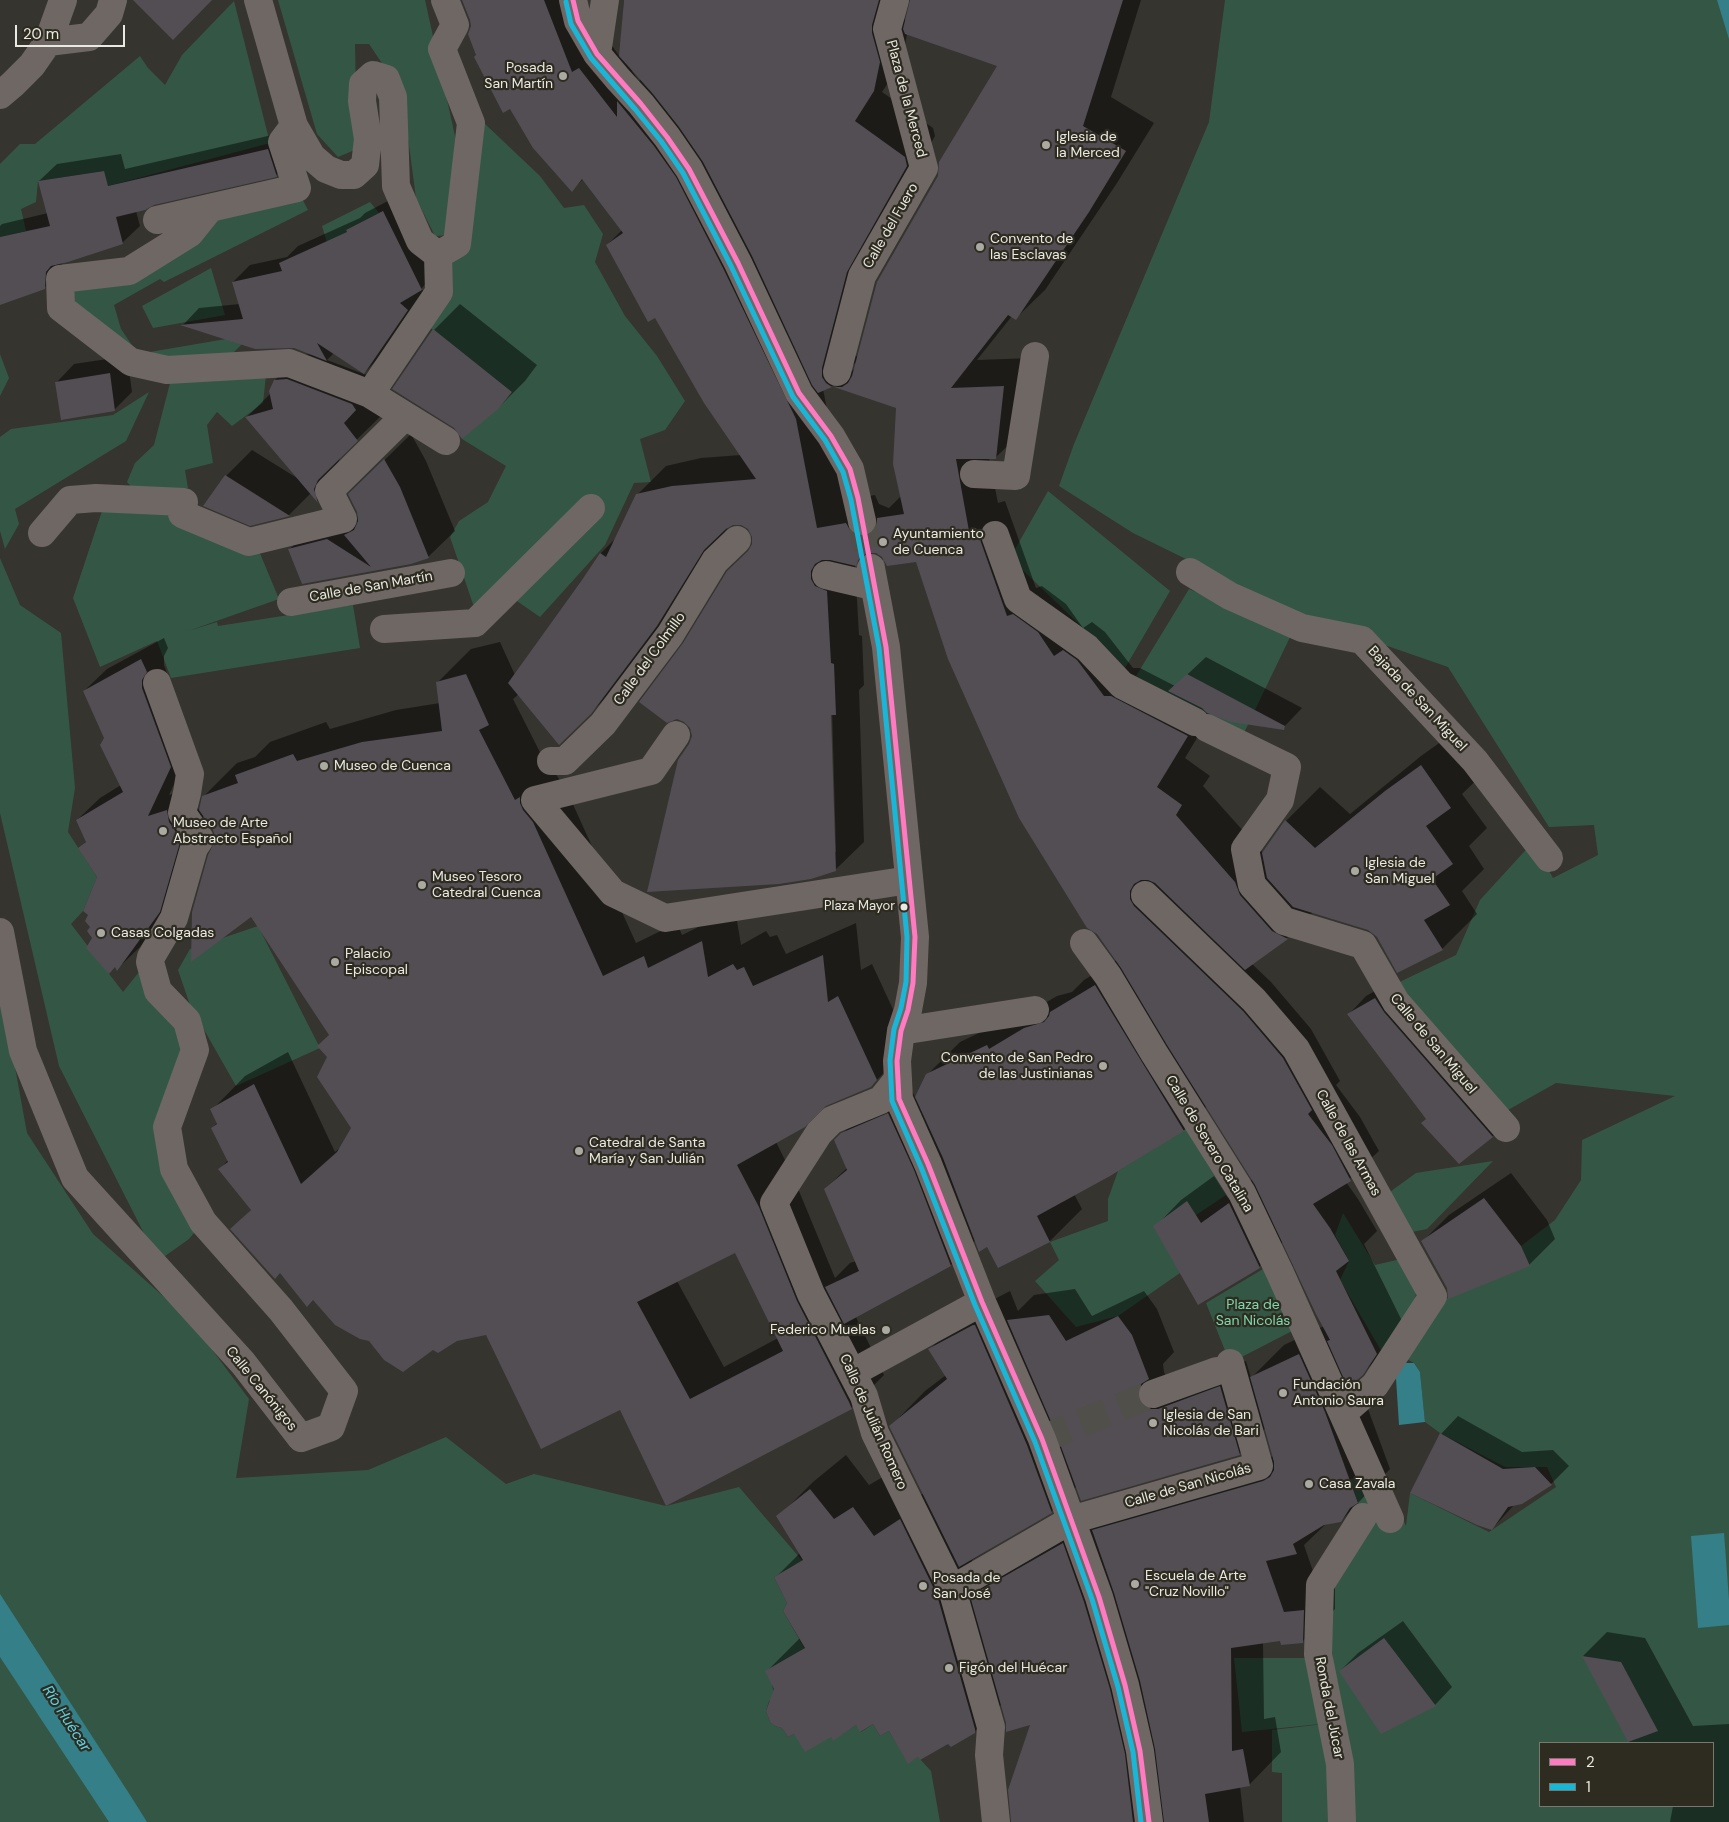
<!DOCTYPE html>
<html>
<head>
<meta charset="utf-8">
<style>
  body { margin:0 }
  #map { position:relative; width:1729px; height:1822px; overflow:hidden; background:#35342e; font-family:"DM Sans",sans-serif }
  canvas { display:block }
  .legend { position:absolute; left:1539px; top:1742px; width:175px; height:65px; box-sizing:border-box; background:#2e2c21; border:1px solid #79786e; margin:0; padding:6px 9px; list-style:none; font-size:15px; color:#eae9e1 }
  .legend li { display:flex; align-items:center; gap:10px; height:25px }
  .legend b { width:25px; border:1px solid #79786e }
  .scale { position:absolute; left:15px; top:25px; width:110px; height:22px; box-sizing:border-box; border:2px solid #eae9e1; border-top:0; padding-left:6px; font-size:15px; line-height:18px; white-space:nowrap; color:#eae9e1; -webkit-text-stroke:4px #2e2c21; paint-order:stroke }
</style>
</head>
<body>
<div id="map">
<canvas width="1729" height="1822"></canvas>
<ul class="legend">
<li><b style="height:6px;background:#fe7ac1"></b>2</li>
<li><b style="height:6px;background:#1ab6d8"></b>1</li>
</ul>
<div class="scale">20 m</div>
</div>
<script>
const ctx = document.querySelector('canvas').getContext('2d');
ctx.lineJoin = 'round';
function fill(path, color) { ctx.fillStyle = color; ctx.fill(path, 'evenodd'); }
const poly = rows => new Path2D(rows.map(r => 'M' + r).join(''));
function stroke(path, color, width, dash) { ctx.strokeStyle = color; ctx.lineWidth = width; ctx.lineCap = dash ? 'butt' : 'round'; ctx.setLineDash(dash || []); ctx.stroke(path); }
function drawText(font, color, halo, rows, align = 'center') {
  ctx.font = font + ' "DM Sans",sans-serif'; ctx.lineWidth = 4.5; ctx.setLineDash([]); ctx.textBaseline = 'middle'; ctx.strokeStyle = halo; ctx.fillStyle = color; for (const [text, x, y, turn = 0] of rows) {
    ctx.save(); ctx.translate(x, y); ctx.rotate((+turn || 0) * Math.PI / 180); ctx.textAlign = isNaN(turn) ? turn : align; if (halo) ctx.strokeText(text, 0, 0); ctx.fillText(text, 0, 0); ctx.restore();
  }
}
const green = poly([
  [278,0,425,0,455,136,454,230,483,122,540,176,564,208,584,205,603,234,595,262,625,316,657,356,685,401,665,430,640,439,651,482,634,483,605,545,540,617,498,588,475,610,450,537,459,521,488,502,506,466,462,439,512,392,428,326,452,235,435,236,416,198,402,93,369,44,355,44,357,149,338,157,317,134],
  [1225,0,1729,0,1729,1822,1352,1822,1331,1643,1329,1594,1363,1517,1350,1479,1362,1477,1389,1489,1406,1526,1410,1493,1489,1532,1556,1487,1547,1467,1505,1467,1440,1433,1425,1422,1420,1372,1414,1363,1398,1354,1432,1304,1529,1266,1521,1246,1555,1220,1581,1180,1582,1140,1675,1096,1556,1083,1499,1115,1387,988,1456,955,1480,900,1533,842,1553,878,1598,855,1594,825,1549,827,1448,667,1304,617,1133,533,1059,486,1074,444,1209,122],
  [1540,1743,1713,1743,1713,1806,1540,1806],
  [234,1,270,143,108,186,103,171,38,181,36,202,21,209,26,231,0,237,0,164,20,144,35,144,140,56,148,68,165,85,182,55],
  [298,191,308,210,164,282,160,279,114,305,121,329,138,354,226,339,242,344,227,359,130,357,61,308,65,290,212,213],
  [370,202,379,213,346,230,355,255,333,263,322,226],
  [211,268,225,315,153,328,142,306],
  [0,354,9,378,0,396],
  [266,375,263,403,232,426,217,412,207,425,213,463,185,470,188,488,136,492,127,482,135,463,154,445,170,383],
  [149,392,126,441,15,509,19,524,5,549,0,531,0,437,11,429,113,415],
  [1048,491,1170,591,1125,668,1010,558],
  [103,508,177,512,259,551,279,599,188,631,217,622,218,626,353,605,360,648,171,678,157,641,100,667,73,598],
  [0,558,20,605,61,633,75,788,68,832,97,877,83,911,71,924,123,992,151,957,187,1021,167,1127,203,1222,189,1239,158,1261,59,1066,0,813],
  [1189,589,1292,633,1242,737,1136,676],
  [258,926,320,1048,236,1086,190,1005,178,970,190,949],
  [0,985,27,1133,93,1234,189,1319,249,1399,236,1478,368,1470,446,1437,506,1484,534,1474,666,1506,739,1487,805,1564,794,1565,774,1577,787,1603,783,1611,806,1651,772,1685,775,1697,769,1701,766,1711,770,1722,775,1726,782,1728,788,1737,794,1734,831,1737,833,1740,856,1725,861,1732,873,1724,880,1736,889,1731,908,1763,918,1757,931,1771,940,1822,0,1822],
  [1186,1129,1226,1195,1196,1215,1180,1273,1118,1316,1076,1327,1035,1281,1059,1260,1050,1242,1108,1221,1108,1199,1118,1171],
  [1493,1161,1427,1229,1412,1232,1387,1194,1416,1173],
  [1343,1213,1375,1265,1401,1259,1416,1288,1415,1314,1383,1354,1340,1280,1349,1261,1335,1235],
  [1268,1266,1296,1329,1230,1363,1206,1303],
  [1234,1658,1323,1658,1330,1723,1242,1732],
  [1333,1723,1335,1822,1282,1822,1282,1773,1272,1772,1272,1730]
]);
const water = poly([
  [1717,0,1729,0,1729,39],
  [1395,1363,1414,1363,1420,1372,1425,1422,1399,1425],
  [1724,1533,1729,1600,1729,1625,1698,1628,1691,1536],
  [0,1594,130,1795,147,1822,109,1822,0,1657]
]);
const shadow = poly([
  [463,0,583,0,608,40,620,57,624,0,900,0,906,25,911,0,1141,0,1111,97,1154,123,1117,183,1045,290,1016,318,1012,316,977,360,1032,358,1024,430,995,458,989,458,998,503,1005,501,1036,588,1042,586,1066,604,1083,628,1092,622,1105,632,1133,668,1140,668,1175,686,1206,657,1302,708,1283,728,1212,713,1185,758,1210,776,1203,786,1263,853,1286,821,1320,787,1350,814,1421,756,1456,731,1485,772,1462,794,1487,828,1469,846,1484,869,1462,891,1477,914,1442,949,1377,936,1369,929,1313,912,1287,938,1252,964,1271,982,1311,1029,1340,1081,1336,1085,1360,1117,1379,1151,1346,1182,1358,1199,1377,1231,1364,1244,1404,1325,1391,1345,1357,1379,1390,1469,1341,1521,1326,1524,1304,1545,1316,1580,1335,1578,1335,1609,1302,1642,1280,1640,1263,1642,1264,1719,1275,1717,1281,1752,1249,1785,1240,1786,1244,1822,1012,1822,1032,1724,1007,1723,1002,1704,974,1732,948,1742,889,1729,873,1722,857,1723,776,1689,767,1671,800,1638,788,1603,776,1577,800,1553,778,1517,813,1482,846,1455,869,1485,888,1474,910,1502,924,1493,891,1426,925,1391,946,1375,929,1350,964,1315,1010,1291,1018,1311,1034,1295,1075,1289,1092,1316,1144,1291,1157,1309,1174,1352,1163,1364,1164,1372,1168,1380,1185,1383,1246,1361,1251,1378,1284,1345,1324,1326,1283,1242,1259,1267,1199,1303,1155,1227,1181,1200,1214,1176,1228,1198,1253,1179,1207,1106,1184,1130,1074,1194,1082,1209,1050,1241,988,1245,976,1240,951,1265,856,1317,884,1375,851,1408,621,1409,487,1334,457,1340,433,1349,370,1340,313,1299,232,1229,252,1209,220,1169,228,1160,212,1128,218,1122,212,1110,245,1076,288,1052,335,1152,343,1145,353,1128,328,1057,330,1035,217,840,214,830,204,814,182,888,140,947,117,969,94,938,92,927,98,877,79,848,87,841,77,820,100,798,121,785,105,738,84,691,107,669,164,638,168,648,164,656,164,665,193,744,169,795,189,788,191,799,200,811,203,797,237,763,255,757,270,742,326,722,330,729,396,710,440,703,438,682,471,649,500,642,515,675,583,581,601,553,617,537,637,495,666,466,701,458,741,455,656,316,607,245,622,230,583,179,572,190,477,54,471,19],
  [907,34,999,65,939,176,858,357,854,354,875,242,935,136,933,128,882,92,902,62],
  [633,70,641,79,639,81,632,71],
  [858,360,856,367,836,387,897,407,901,496,889,508,879,504,875,495,845,500,823,389,832,386],
  [733,524,741,524,750,529,754,537,753,544,750,550,690,744,835,870,864,842,859,690,864,685,862,636,859,635,855,565,869,551,876,552,883,557,917,561,1117,960,1084,980,1072,992,1057,996,1021,1017,1019,1014,960,1042,927,1075,916,1099,912,1091,866,1110,836,1140,847,1168,825,1189,856,1261,850,1263,835,1278,792,1174,776,1142,825,1105,871,1086,910,1046,872,964,861,970,856,923,786,954,777,935,770,937,766,931,741,945,735,909,682,935,677,923,636,943,566,789,553,770,548,768,513,699,519,694,590,713,620,684,685,596,729,526],
  [830,709,832,709,836,852,834,852],
  [735,1251,778,1338,724,1367,677,1281],
  [1266,1428,1274,1456,1125,1498,980,1589,972,1560,1051,1512,1077,1486,1239,1454],
  [285,132,294,158,276,175,153,204,136,211,140,226,122,243,62,262,62,270,44,288,0,304,0,226,2,224,48,213,39,181,57,164,121,154,125,169],
  [401,194,438,271,421,289,425,292,382,355,364,373,334,353,327,360,377,379,382,415,342,454,338,463,342,477,318,502,311,493,289,515,250,524,226,476,252,450,297,478,247,417,271,393,275,380,300,355,313,354,294,347,255,348,183,325,199,308,240,304,233,282,250,265,287,257,298,246,360,218,365,213],
  [460,304,537,365,525,381,498,408,434,330],
  [127,356,132,392,114,410,57,382,74,364],
  [411,434,426,461,455,531,428,557,302,583,290,549,316,522,354,513,359,517,350,494],
  [1393,981,1510,1119,1493,1136,1459,1162,1349,1014,1366,996],
  [1511,1173,1547,1220,1555,1239,1529,1265,1448,1288,1422,1242,1449,1215],
  [1458,1416,1522,1452,1553,1450,1569,1466,1551,1484,1521,1503,1514,1505,1492,1529,1441,1434],
  [1403,1621,1452,1687,1435,1705,1340,1671,1358,1653],
  [1607,1632,1645,1638,1693,1726,1729,1724,1729,1822,1670,1822,1673,1806,1713,1806,1713,1743,1629,1743,1583,1656]
]);
const building = poly([
  [133,0,212,0,173,40],
  [462,0,544,0,572,72,579,68,617,117,617,101,654,146,676,177,724,270,796,419,817,528,846,523,851,532,858,536,865,536,873,532,877,525,877,518,904,514,893,464,896,408,834,387,842,387,848,383,852,376,877,282,938,176,939,162,997,66,905,34,903,29,910,0,1123,0,1083,126,1126,151,1089,212,1016,320,1008,315,951,388,1004,386,996,459,956,459,969,531,976,528,1007,616,1013,614,1038,632,1054,656,1063,650,1077,660,1104,696,1111,696,1188,736,1157,787,1182,805,1176,815,1235,882,1240,895,1272,931,1288,939,1245,970,1155,883,1148,880,1141,880,1134,884,1130,891,1130,899,1134,906,1243,1011,1283,1058,1312,1110,1308,1114,1332,1145,1351,1181,1313,1204,1330,1228,1349,1261,1336,1271,1377,1354,1363,1375,1348,1388,1327,1341,1330,1340,1316,1314,1255,1185,1167,1045,1121,968,1097,934,1087,928,1019,818,948,659,916,562,887,566,882,557,876,553,869,553,860,557,856,566,830,560,822,560,815,564,811,571,811,579,815,586,827,591,831,663,834,664,836,715,831,715,836,871,811,879,779,884,647,892,678,760,689,744,692,736,690,728,684,722,677,719,667,723,639,702,683,643,727,571,748,551,752,544,752,537,748,529,741,525,733,525,726,529,704,550,657,626,591,714,559,745,508,683,582,580,600,553,606,557,636,494,672,486,756,479,704,403,655,318,648,322,606,245,623,233,582,179,572,192,533,148,510,109,503,113,474,57,476,55,468,34,471,26,470,20],
  [624,0,879,0,872,25,872,33,880,62,874,91,855,121,905,157,907,166,847,272,822,368,822,377,826,383,832,387,818,393,812,385,752,256,703,162,679,127,653,94,619,56],
  [268,149,277,177,154,205,145,210,116,217,123,244,68,262,51,266,46,272,45,289,0,305,0,237,50,226,38,181,104,171,108,186],
  [383,211,422,290,400,303,408,310,364,374,317,343,327,361,294,348,255,349,180,325,243,319,232,282,282,271,279,263,347,232,346,230],
  [433,329,512,392,498,409,462,439,454,428,392,389],
  [110,373,115,411,61,420,55,382],
  [287,379,352,404,356,410,344,423,358,441,318,480,314,489,318,503,245,417,273,409,269,391,274,380],
  [384,459,400,487,429,558,411,564,302,584,288,549,327,539,371,567,344,535,354,530,358,521,357,512,348,494],
  [225,475,290,516,250,526,203,506],
  [141,659,147,672,142,680,142,688,171,767,148,816,167,810,169,822,181,839,160,912,117,971,115,967,109,974,86,948,92,938,87,931,90,927,85,921,88,915,83,911,97,877,78,848,86,842,76,820,123,792,100,745,104,738,83,691],
  [466,674,489,725,479,730,515,800,520,797,520,803,523,810,533,822,603,976,644,956,648,968,702,941,708,977,733,964,737,970,744,967,753,986,823,955,828,1002,838,996,877,1080,871,1087,826,1106,805,1127,737,1165,759,1207,797,1301,849,1402,852,1409,666,1506,620,1410,541,1449,486,1335,457,1341,438,1353,433,1350,403,1372,384,1360,369,1341,360,1339,335,1325,313,1300,307,1307,280,1273,275,1279,230,1229,251,1210,218,1169,228,1162,211,1128,217,1124,210,1109,254,1084,301,1184,337,1152,351,1128,317,1077,327,1057,317,1046,329,1035,251,917,191,962,192,912,208,855,216,839,213,830,199,810,202,796,238,783,235,775,293,754,297,761,362,742,442,731,436,682],
  [735,1253,783,1351,690,1399,637,1302],
  [1187,674,1285,726,1284,730,1231,722,1207,713,1202,708,1168,691],
  [1421,765,1451,808,1426,826,1453,864,1432,879,1450,905,1424,920,1443,950,1397,973,1377,937,1368,930,1293,907,1267,878,1262,853,1285,820,1315,848,1385,791],
  [1095,985,1184,1131,1110,1176,1037,1216,1050,1242,998,1268,987,1247,979,1252,943,1158,915,1097,926,1074,987,1045,989,1049,1024,1028,1044,1022,1049,1016,1050,1012],
  [1375,998,1384,1012,1493,1137,1459,1164,1421,1123,1426,1119,1347,1014],
  [888,1113,914,1170,951,1266,844,1324,825,1287,859,1271,824,1189,847,1170,834,1140,841,1133],
  [1484,1198,1521,1246,1530,1266,1448,1299,1447,1288,1421,1241],
  [1187,1201,1201,1223,1229,1203,1260,1268,1198,1305,1153,1226],
  [1049,1315,1066,1341,1118,1316,1132,1335,1149,1379,1141,1384,1138,1392,1138,1399,1143,1406,1150,1409,1158,1409,1220,1386,1240,1455,1081,1501,1056,1433,1007,1320],
  [973,1325,975,1325,1027,1445,1052,1513,959,1567,889,1426,947,1379,928,1349],
  [1299,1354,1325,1412,1358,1503,1350,1508,1341,1522,1324,1525,1293,1544,1297,1554,1266,1561,1284,1612,1304,1610,1303,1643,1281,1645,1280,1641,1231,1648,1232,1751,1243,1749,1250,1786,1205,1794,1209,1822,1164,1822,1155,1749,1140,1681,1114,1593,1092,1530,1263,1481,1270,1477,1274,1470,1274,1462,1250,1377],
  [1440,1433,1503,1469,1535,1467,1552,1485,1522,1504,1508,1507,1492,1530,1477,1525,1410,1493],
  [810,1489,834,1519,853,1507,874,1536,900,1519,937,1595,975,1729,975,1733,951,1747,948,1744,920,1760,918,1757,908,1764,889,1731,880,1736,873,1724,860,1732,856,1725,833,1741,831,1737,805,1752,794,1734,788,1737,782,1728,775,1726,770,1722,766,1711,774,1689,765,1671,805,1648,783,1611,787,1603,774,1577,803,1560,776,1516],
  [1063,1543,1084,1602,1110,1689,1125,1754,1133,1822,1011,1822,1008,1790,1030,1725,1006,1732,1006,1723,970,1596],
  [1384,1638,1436,1706,1381,1734,1339,1671],
  [1582,1656,1621,1662,1658,1731,1628,1742]
]);
const minorTunnel = poly([
  [862,521,871,568],
  [1042,1439,1153,1394]
]);
const minor = poly([
  [258,0,294,126,312,157,326,169,341,175,354,175,365,165,368,139,362,101,363,84,373,75,386,79,393,97,396,186,420,241,438,255,457,244,471,123,442,49,455,25,445,0],
  [573,0,578,21,597,54,618,79,641,104,667,137,689,169,738,263,799,393,831,436,850,469,862,521],
  [48,42,89,37,109,14,113,0],
  [597,54,605,0],
  [0,95,13,84,32,65,48,42,63,0],
  [210,208,190,233,129,271,60,279,61,308,131,362,167,370,289,363,370,394,446,441],
  [157,220,297,188,282,142,294,126],
  [837,372,862,276,924,168,887,29,895,0],
  [370,394,439,292,438,255],
  [974,474,1016,476,1035,356],
  [42,533,70,500,96,498,184,502,182,514,249,542,343,519,329,491,405,416],
  [995,535,1018,599,1087,648,1122,685,1195,722],
  [871,568,886,647,915,937,913,983,908,1010,901,1031,897,1061,899,1099,928,1164,982,1302,1042,1439,1099,1597,1125,1685,1140,1751,1149,1822],
  [1190,572,1230,596,1302,628,1362,640,1475,761,1549,858],
  [826,575,873,586],
  [291,602,451,573],
  [384,629,475,623,591,508],
  [1207,728,1287,767,1280,800,1245,849,1252,885,1284,921,1363,945,1396,1002,1506,1128],
  [676,735,651,771,535,800,613,893,665,918,909,880],
  [551,761,565,761,603,724,670,635,715,561,737,540],
  [1145,895,1254,1000,1296,1049,1433,1296,1375,1385,1343,1413],
  [0,932,23,1051,75,1178,243,1363,301,1438,331,1427,344,1391,281,1310,203,1222,174,1169,167,1127,195,1050,187,1021,158,991,150,962,151,957,174,918,194,848,200,839,182,813,187,793,190,774,157,683],
  [1084,943,1108,976,1154,1053,1242,1193,1280,1273,1390,1519],
  [901,1031,1035,1010],
  [898,1079,881,1100,832,1120,819,1133,774,1203,811,1294,864,1396,875,1433,952,1589,991,1727,989,1755,996,1822],
  [852,1373,982,1302],
  [1153,1394,1217,1371],
  [952,1589,1071,1520,1259,1466,1230,1363],
  [1342,1822,1340,1764,1318,1654,1320,1585,1363,1517]
]);
const bus1 = poly([
  [573,0,578,21,597,54,641,104,667,137,689,169,738,263,799,393,831,436,850,469,858,498,886,647,915,937,913,983,908,1010,901,1031,897,1061,899,1099,928,1164,982,1302,1042,1439,1099,1597,1125,1685,1140,1751,1149,1822]
]);
const bus2 = poly([
  [566,2,571,24,591,58,635,109,661,141,683,173,731,266,793,397,825,440,843,472,851,500,879,648,907,937,906,982,901,1008,894,1029,890,1060,892,1101,921,1167,975,1305,1035,1442,1092,1599,1118,1687,1133,1752,1141,1822]
]);
const markers = [
  [563,76,5,"#abaaa2"],
  [1046,145,5,"#abaaa2"],
  [980,247,5,"#abaaa2"],
  [883,542,5,"#abaaa2"],
  [324,766,5,"#abaaa2"],
  [163,831,5,"#abaaa2"],
  [1355,871,5,"#abaaa2"],
  [422,885,5,"#abaaa2"],
  [904,907,4.5,"#eae9e1"],
  [101,933,5,"#abaaa2"],
  [335,962,5,"#abaaa2"],
  [1103,1066,5,"#abaaa2"],
  [579,1151,5,"#abaaa2"],
  [886,1330,5,"#abaaa2"],
  [1283,1393,5,"#abaaa2"],
  [1153,1423,5,"#abaaa2"],
  [1309,1484,5,"#abaaa2"],
  [1135,1584,5,"#abaaa2"],
  [923,1586,5,"#abaaa2"],
  [949,1668,5,"#abaaa2"]
];
const busNames = [
  ["Plaza Mayor",895,907]
];
const poiNames = [
  ["Posada",553,68,"right"],
  ["San Martín",553,84,"right"],
  ["Iglesia de",1056,137],
  ["la Merced",1056,153],
  ["Convento de",990,239],
  ["las Esclavas",990,255],
  ["Ayuntamiento",893,534],
  ["de Cuenca",893,550],
  ["Museo de Cuenca",334,766],
  ["Museo de Arte",173,823],
  ["Abstracto Español",173,839],
  ["Iglesia de",1365,863],
  ["San Miguel",1365,879],
  ["Museo Tesoro",432,877],
  ["Catedral Cuenca",432,893],
  ["Casas Colgadas",111,933],
  ["Palacio",345,954],
  ["Episcopal",345,970],
  ["Convento de San Pedro",1093,1058,"right"],
  ["de las Justinianas",1093,1074,"right"],
  ["Catedral de Santa",589,1143],
  ["María y San Julián",589,1159],
  ["Federico Muelas",876,1330,"right"],
  ["Fundación",1293,1385],
  ["Antonio Saura",1293,1401],
  ["Iglesia de San",1163,1415],
  ["Nicolás de Bari",1163,1431],
  ["Casa Zavala",1319,1484],
  ["Escuela de Arte",1145,1576],
  ["\"Cruz Novillo\"",1145,1592],
  ["Posada de",933,1578],
  ["San José",933,1594],
  ["Figón del Huécar",959,1668]
];
const streetNames = [
  ["Plaza de la Merced",906,99,75],
  ["Calle del Fuero",891,226,-60],
  ["Calle de San Martín",371,587,-10],
  ["Calle del Colmillo",650,659,-54],
  ["Bajada de San Miguel",1417,699,47],
  ["Calle de San Miguel",1433,1044,50],
  ["Calle de las Armas",1348,1143,61],
  ["Calle de Severo Catalina",1209,1144,59],
  ["Calle Canónigos",261,1389,51],
  ["Calle de Julián Romero",873,1422,66],
  ["Calle de San Nicolás",1188,1486,-16],
  ["Ronda del Júcar",1329,1708,79]
];
const parkNames = [
  ["Plaza de",1253,1305],
  ["San Nicolás",1253,1321]
];
const waterNames = [
  ["Río Huécar",66,1719,57]
];
fill(green, '#345745');
fill(water, '#357f88');
fill(shadow, '#0007');
fill(building, '#534e54');
stroke(minorTunnel, '#504f49', 28, [28, 14]);
stroke(minor, '#6f6764', 28);
stroke(bus1, '#fe7ac1', 5);
stroke(bus2, '#1ab6d8', 5);
for (const [x, y, r, color] of markers) { const dot = new Path2D(); dot.arc(x, y, r, 0, 2 * Math.PI); ctx.fillStyle = color; ctx.fill(dot); stroke(dot, '#2e2c21', 2); }
drawText('13px', '#eae9e1', '#2e2c21', busNames, 'right');
drawText('14px', '#eae9e1', '#2e2c21', poiNames, 'left');
drawText('14px', '#eae9e1', '#2e2c21', streetNames);
drawText('14px', '#7dd9ad', '#2e2c21', parkNames);
drawText('italic 15px', '#5cd4e5', '#2e2c21', waterNames);
</script>
</body>
</html>
